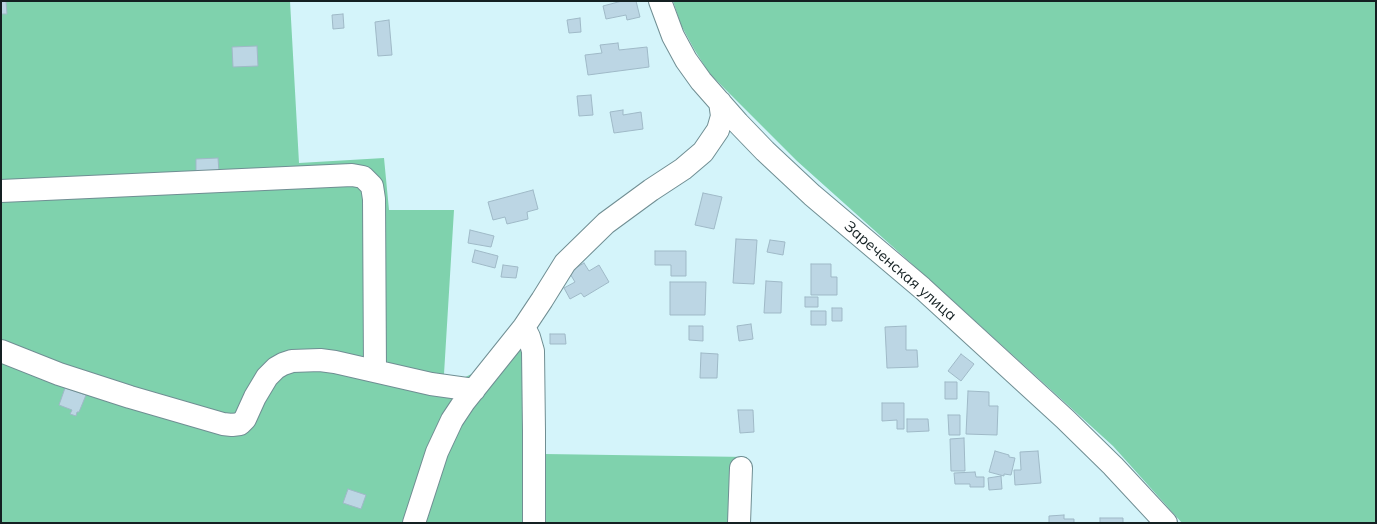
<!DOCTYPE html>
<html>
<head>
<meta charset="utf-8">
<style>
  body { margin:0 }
  #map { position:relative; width:1377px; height:524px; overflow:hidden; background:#d4f4fa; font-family:Mulish,sans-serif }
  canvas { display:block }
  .frame { position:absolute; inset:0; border:2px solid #142022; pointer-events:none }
</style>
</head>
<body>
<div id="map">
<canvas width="1377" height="524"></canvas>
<div class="frame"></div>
</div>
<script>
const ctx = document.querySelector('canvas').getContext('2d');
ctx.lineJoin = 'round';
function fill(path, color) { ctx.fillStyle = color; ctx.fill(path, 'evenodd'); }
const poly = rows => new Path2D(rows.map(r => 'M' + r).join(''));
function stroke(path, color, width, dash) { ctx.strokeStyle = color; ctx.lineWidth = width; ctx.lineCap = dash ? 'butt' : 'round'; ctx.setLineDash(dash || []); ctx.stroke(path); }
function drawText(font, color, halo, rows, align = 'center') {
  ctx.font = font + ' Mulish,sans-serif'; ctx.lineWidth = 3.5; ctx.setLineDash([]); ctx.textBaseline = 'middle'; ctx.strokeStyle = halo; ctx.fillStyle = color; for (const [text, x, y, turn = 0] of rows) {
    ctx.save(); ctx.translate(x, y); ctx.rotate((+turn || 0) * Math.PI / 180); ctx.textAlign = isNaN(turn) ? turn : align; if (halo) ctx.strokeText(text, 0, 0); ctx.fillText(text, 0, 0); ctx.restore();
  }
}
const green = poly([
  [1,1,290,1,299,163,384,158,389,210,454,210,444,374,461,379,478,371,505,345,544,345,545,454,747,457,748,523,1,523],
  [673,1,1376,1,1376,523,1182,523,1113,446,931,281,797,161,709,73,694,49,681,25]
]);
const building = poly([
  [1,1,6,1,7,14,1,14,1,1],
  [622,1,636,1,640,17,627,20,626,15,606,19,603,6,622,1],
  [343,14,344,28,333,29,332,15,343,14],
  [580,18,581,32,569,33,567,20,580,18],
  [389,20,392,55,378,56,375,22,389,20],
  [618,43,619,50,647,47,649,67,588,75,585,55,602,53,600,45,618,43],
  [257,46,258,66,233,67,232,47,257,46],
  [591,95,593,115,579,116,577,96,591,95],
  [623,110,623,115,641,112,643,129,614,133,610,112,623,110],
  [218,158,219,172,196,173,196,159,218,158],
  [533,190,538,209,527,212,528,219,507,224,505,217,493,220,488,202,533,190],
  [703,193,722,197,714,229,695,225,703,193],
  [470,230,494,236,491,247,468,243,470,230],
  [736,239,757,240,754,284,733,283,736,239],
  [770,240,785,242,783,255,767,252,770,240],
  [475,250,498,256,495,268,472,262,475,250],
  [655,251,686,251,686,276,671,276,671,265,655,265,655,251],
  [584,263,589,271,599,265,609,282,584,297,581,293,570,299,564,288,575,282,569,272,584,263],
  [811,264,831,264,831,277,837,277,837,295,811,295,811,264],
  [503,265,518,267,516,278,501,277,503,265],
  [766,281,782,282,781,313,764,313,766,281],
  [670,282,706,282,705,315,670,315,670,282],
  [805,297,818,297,818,307,805,307,805,297],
  [832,308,842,308,842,321,832,321,832,308],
  [811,311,826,311,826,325,811,325,811,311],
  [751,324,753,339,739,341,737,326,751,324],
  [689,326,703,326,703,341,689,340,689,326],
  [906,326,906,350,917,350,918,367,887,368,885,327,906,326],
  [550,334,565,334,566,344,550,344,550,334],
  [701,353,718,354,717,378,700,378,701,353],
  [961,354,974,364,961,381,948,371,961,354],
  [945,382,957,382,957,399,945,399,945,382],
  [65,388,86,395,79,412,77,412,76,416,70,414,72,410,59,405,65,388],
  [968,391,989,392,989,406,998,406,997,435,966,434,968,391],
  [882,403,904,403,904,429,897,429,897,420,882,421,882,403],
  [738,410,753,410,754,432,740,433,738,410],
  [948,415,960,415,960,435,949,435,948,415],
  [907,419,928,419,929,431,907,432,907,419],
  [964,438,965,471,951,471,950,439,964,438],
  [995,451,1009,455,1009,457,1015,458,1011,475,1004,474,1004,476,989,472,995,451],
  [1038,451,1041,483,1015,485,1014,470,1021,470,1020,452,1038,451],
  [975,472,976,477,984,477,984,487,970,487,970,484,955,484,954,473,975,472],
  [1001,476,1002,489,989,490,988,478,1001,476],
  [348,489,366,495,361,509,343,503,348,489],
  [1064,515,1064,519,1074,519,1074,523,1049,523,1049,516,1064,515],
  [1100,518,1123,518,1123,523,1100,523,1100,518]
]);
const minor = poly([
  [660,1,673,36,686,60,701,81,738,123,765,151,812,195,922,288,1065,419,1113,466,1166,523],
  [1,191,352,175,363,177,372,186,374,199,375,371],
  [524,327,529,337,533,351,534,431,534,523],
  [1,351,59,374,130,397,223,424,232,425,240,424,245,419,255,397,267,377,276,368,283,364,292,361,320,360,335,362,431,384,474,390],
  [414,523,437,452,452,420,464,402,524,327,542,300,565,263,606,223,651,190,683,169,703,152,718,130,722,116,720,102],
  [739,523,741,468]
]);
const streetNames = [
  ["Зареченская улица",900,271,41]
];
fill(green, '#7fd2ad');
fill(building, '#bcd6e4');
stroke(building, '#9fb9c7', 1);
stroke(minor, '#708e93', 24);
stroke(minor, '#fff', 22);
drawText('15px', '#142022', '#fff', streetNames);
</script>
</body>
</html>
